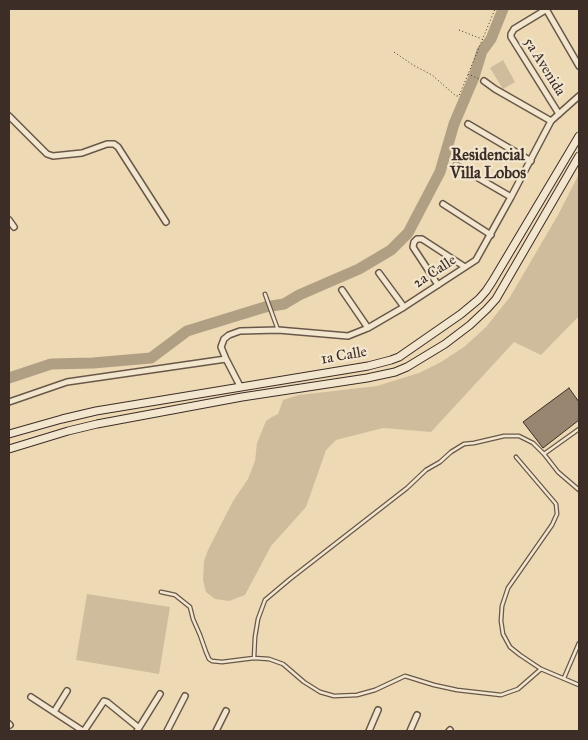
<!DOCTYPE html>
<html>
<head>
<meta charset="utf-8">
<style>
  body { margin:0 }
  #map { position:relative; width:588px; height:740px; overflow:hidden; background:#edd9b4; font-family:"IM FELL Great Primer",serif }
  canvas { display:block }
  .frame { position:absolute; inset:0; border:10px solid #3d2d27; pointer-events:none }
</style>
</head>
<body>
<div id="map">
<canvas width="588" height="740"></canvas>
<div class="frame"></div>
</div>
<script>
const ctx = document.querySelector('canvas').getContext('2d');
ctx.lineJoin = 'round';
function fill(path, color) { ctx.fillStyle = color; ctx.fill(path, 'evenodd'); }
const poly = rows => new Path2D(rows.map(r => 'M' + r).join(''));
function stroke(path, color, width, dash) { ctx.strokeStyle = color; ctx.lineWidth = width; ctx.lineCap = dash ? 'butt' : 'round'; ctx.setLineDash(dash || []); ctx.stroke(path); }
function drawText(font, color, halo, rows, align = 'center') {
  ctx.font = font + ' "IM FELL Great Primer",serif'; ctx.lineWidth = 4.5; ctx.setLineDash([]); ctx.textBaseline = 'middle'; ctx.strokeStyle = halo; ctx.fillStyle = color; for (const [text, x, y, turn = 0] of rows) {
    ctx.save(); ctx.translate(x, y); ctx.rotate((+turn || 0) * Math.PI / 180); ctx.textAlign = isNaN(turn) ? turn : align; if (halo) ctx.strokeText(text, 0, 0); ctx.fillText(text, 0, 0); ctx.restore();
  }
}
const green = poly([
  [503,60,515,82,503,89,490,68],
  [579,174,579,316,541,355,514,342,431,432,383,428,336,440,326,450,306,507,271,546,245,595,229,601,215,599,206,592,203,580,204,561,208,550,233,501,248,479,255,461,257,443,266,421,272,417,278,414,283,400,299,395,377,386,419,373,441,362,464,347,486,327,510,297,558,215],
  [87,594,170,607,159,674,76,660]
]);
const river = poly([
  [9,378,51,364,93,363,151,358,187,331,265,307,284,304,299,295,359,269,391,250,408,233,440,172,454,124,474,77,482,51,491,39,503,9]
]);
const building = poly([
  [569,388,579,402,579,420,543,448,523,422,569,388]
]);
const path = poly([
  [459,30,482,39],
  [394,52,413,65,432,75,456,96,459,96,495,9],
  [468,74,479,79]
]);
const service = poly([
  [265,294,278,330],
  [544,454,579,429],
  [516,457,556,504,557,514,552,525,508,588,502,606,501,621,503,634,510,647,520,655,541,669,579,685],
  [161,592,175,595,190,607,193,619,200,635,206,652,209,659,212,661,222,662,254,658,269,659,283,664,304,682,320,692,334,696,357,695,375,690,405,676,434,685,457,690,501,695,518,689,541,669],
  [254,658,255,637,258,619,265,600,290,579,407,488,426,470,440,462,451,452,464,444,474,443,504,436,519,436,533,443,544,454,558,472,579,490],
  [564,678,579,643]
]);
const minor = poly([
  [546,9,579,66],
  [547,9,514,29,511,34,511,37,559,114],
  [484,81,495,89,551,121],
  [9,116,47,154,53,156,82,153,107,144,114,144,118,147,166,222],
  [468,124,531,161],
  [456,165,511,197],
  [443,204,491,235],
  [9,220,14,227],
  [379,273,404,307],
  [438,285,413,247,414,242,417,239,422,239,465,267],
  [342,290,368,328],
  [240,386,226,359,221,347,224,339,229,335,240,331,278,330,348,336,368,328,404,307,476,260,511,197,551,121,579,96],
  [9,402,67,382,226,359],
  [31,697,83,731],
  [54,712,67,691],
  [9,724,10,725],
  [84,731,104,701,107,702,139,728],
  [137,731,160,694],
  [167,731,185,696],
  [216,731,226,711],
  [369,731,378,710],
  [410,731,417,715],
  [449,731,450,730]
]);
const secondary = poly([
  [9,434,62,419,96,411,368,366,391,360,399,357,461,314,479,299,486,291,492,282,579,136],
  [9,449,68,431,97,424,242,397,367,378,395,372,407,367,445,344,470,325,487,309,496,299,579,156]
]);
const streetNames = [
  ["5a Avenida",544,67,58],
  ["2a Calle",435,272,-33],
  ["1a Calle",344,356,-10]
];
const neighbourhoodNames = [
  ["Residencial",488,156],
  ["Villa Lobos",488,174]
];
fill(green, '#cfbc9c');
stroke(river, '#b19f84', 11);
fill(building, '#998670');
stroke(building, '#3d2d27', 1);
stroke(service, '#69584a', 5);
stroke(minor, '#69584a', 8);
stroke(secondary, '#3d2d27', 9);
stroke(path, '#3d2d27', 1, [1, 2.5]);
stroke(service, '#f3e6ce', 2.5);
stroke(minor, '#f3e6ce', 5);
stroke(secondary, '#f3e6ce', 7);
drawText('15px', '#3d2d27', '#f3e6ce', streetNames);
drawText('bold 16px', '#3d2d27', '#f3e6ce', neighbourhoodNames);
</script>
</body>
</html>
